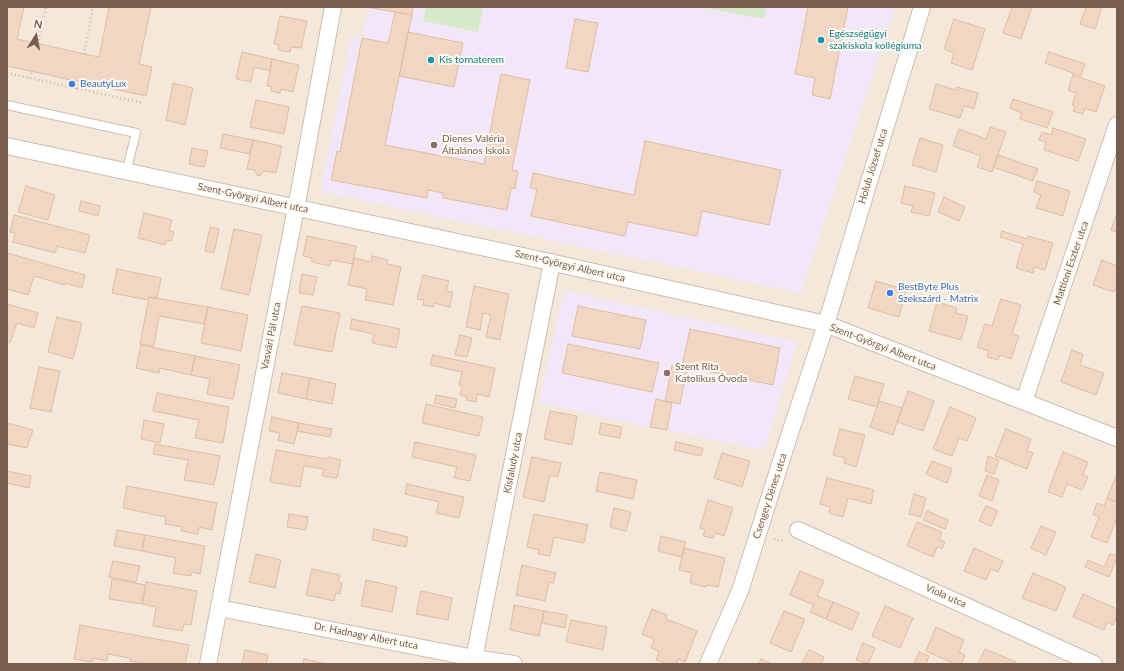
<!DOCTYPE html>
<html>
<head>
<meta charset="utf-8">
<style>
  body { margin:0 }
  #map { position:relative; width:1124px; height:671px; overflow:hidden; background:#fcf5eb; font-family:Lato,sans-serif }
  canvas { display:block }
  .frame { position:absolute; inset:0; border:8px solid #765d4e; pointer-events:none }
  .north { position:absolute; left:16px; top:16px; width:40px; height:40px; -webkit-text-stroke:3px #fef9f1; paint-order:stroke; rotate:11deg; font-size:11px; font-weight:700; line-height:16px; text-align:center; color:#765d4e }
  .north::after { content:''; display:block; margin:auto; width:14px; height:18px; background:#765d4e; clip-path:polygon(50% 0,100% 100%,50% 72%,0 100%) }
</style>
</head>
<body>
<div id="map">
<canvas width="1124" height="671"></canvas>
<div class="frame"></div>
<div class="north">N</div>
</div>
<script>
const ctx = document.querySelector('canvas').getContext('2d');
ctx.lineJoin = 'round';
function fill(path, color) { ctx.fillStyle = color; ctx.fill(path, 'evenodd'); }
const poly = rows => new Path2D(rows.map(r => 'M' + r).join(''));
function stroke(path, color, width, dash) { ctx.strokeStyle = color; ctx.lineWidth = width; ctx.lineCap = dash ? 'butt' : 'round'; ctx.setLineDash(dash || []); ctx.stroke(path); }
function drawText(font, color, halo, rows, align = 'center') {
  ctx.font = font + ' Lato,sans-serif'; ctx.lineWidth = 4; ctx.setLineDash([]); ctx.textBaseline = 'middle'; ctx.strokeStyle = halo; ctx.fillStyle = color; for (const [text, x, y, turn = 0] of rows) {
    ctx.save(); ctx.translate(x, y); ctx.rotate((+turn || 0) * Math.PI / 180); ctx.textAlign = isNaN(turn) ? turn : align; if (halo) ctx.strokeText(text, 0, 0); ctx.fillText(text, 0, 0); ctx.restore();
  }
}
const residential = poly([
  [7,7,1117,7,1117,664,7,664]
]);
const education = poly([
  [367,7,895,7,801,293,320,192,351,36,362,38,368,8],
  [564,290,797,342,765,450,650,427,539,403]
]);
const green = poly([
  [426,7,483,7,478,32,423,21],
  [701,7,766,7,764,19]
]);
const building = poly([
  [7,7,24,7,17,39,99,57,109,7,151,7,139,64,152,67,146,96,7,66,7,7],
  [366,7,413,7,412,15,366,7],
  [808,7,848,7,830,99,812,95,815,78,795,74,808,7],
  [1012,7,1032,7,1021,39,1003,33,1012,7],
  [1086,7,1102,7,1095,29,1080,24,1086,7],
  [395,12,412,15,385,145,484,164,501,74,530,80,512,170,518,171,515,189,511,188,507,210,443,198,443,193,428,190,427,198,331,180,337,151,340,152,362,38,388,43,395,12],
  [280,16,307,21,301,48,291,47,290,52,278,50,279,45,274,44,280,16],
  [575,19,598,23,588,72,566,68,575,19],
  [954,19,985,29,972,70,951,63,954,53,944,49,954,19],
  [408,32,463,43,454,87,399,76,408,32],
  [242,52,272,59,270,71,254,67,251,82,236,79,242,52],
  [1049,52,1085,64,1081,76,1045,63,1049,52],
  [272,59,299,65,293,92,281,89,280,93,271,91,272,87,267,86,272,59],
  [1073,75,1105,86,1096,112,1085,108,1083,114,1073,111,1075,107,1072,105,1076,93,1068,90,1073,75],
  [173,83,193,88,185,125,166,120,173,83],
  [936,84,956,90,957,87,978,93,974,109,964,106,960,118,929,109,936,84],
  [1013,99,1053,112,1047,128,1020,119,1022,113,1010,108,1013,99],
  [256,100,289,107,284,134,250,127,256,100],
  [990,127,1006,132,992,172,977,167,981,156,953,146,959,129,986,139,990,127],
  [1053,128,1086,139,1078,161,1044,150,1046,142,1039,140,1042,132,1051,135,1053,128],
  [223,134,253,140,250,154,220,148,223,134],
  [920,138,943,145,936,172,912,165,920,138],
  [253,140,282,146,276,173,264,171,260,176,257,175,254,170,247,169,253,140],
  [645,141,781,170,769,225,702,211,697,236,628,222,625,236,531,216,537,189,530,188,533,173,634,195,645,141],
  [192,148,208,151,204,167,189,164,192,148],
  [998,155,1038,169,1033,181,993,167,998,155],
  [1037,181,1070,191,1063,216,1036,208,1041,195,1034,192,1037,181],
  [26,186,55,195,48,220,18,212,26,186],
  [905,186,935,193,929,216,911,212,913,206,901,203,905,186],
  [944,197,965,207,959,221,938,212,944,197],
  [81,201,100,206,98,216,79,211,81,201],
  [144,213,172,220,169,230,174,232,171,241,167,240,165,245,138,238,144,213],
  [1117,213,1117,232,1111,230,1117,213],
  [14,215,90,235,85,253,57,246,55,253,13,242,15,233,10,232,14,215],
  [210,227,219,229,214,253,205,251,210,227],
  [234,229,262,235,249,295,221,289,234,229],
  [1002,231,1027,239,1028,236,1053,243,1045,270,1034,267,1033,273,1016,268,1023,244,1000,237,1002,231],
  [307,236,356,246,353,264,331,260,330,266,312,262,312,258,303,256,307,236],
  [7,253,85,275,82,288,65,283,65,285,34,276,28,295,7,289,7,253],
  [372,256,388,260,387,264,401,267,393,305,365,300,367,289,348,285,354,258,371,262,372,256],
  [1102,260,1117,266,1117,284,1114,292,1093,285,1102,260],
  [117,269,161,278,157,298,149,297,148,300,112,293,117,269],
  [302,274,317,277,313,295,299,293,302,274],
  [423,275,449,281,446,291,453,292,450,307,434,303,433,307,423,305,424,300,417,299,423,275],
  [876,281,906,290,899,317,868,308,876,281],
  [474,286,509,294,500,340,486,337,491,315,483,313,480,330,466,327,474,286],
  [149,297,208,307,204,324,159,316,154,346,140,344,149,297],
  [1001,299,1021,305,1012,334,1019,336,1011,359,1000,355,998,360,987,357,989,351,977,347,985,324,992,326,1001,299],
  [937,302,957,308,956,313,968,316,961,340,929,331,937,302],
  [7,304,38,313,34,328,17,323,10,343,7,342,7,304],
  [302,306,340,313,332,352,294,345,302,306],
  [578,306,646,320,640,349,572,336,578,306],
  [208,307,248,315,241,351,201,343,208,307],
  [57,317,82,323,73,359,48,352,57,317],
  [352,319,400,329,396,348,372,343,374,334,350,329,352,319],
  [690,329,780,348,773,385,682,366,690,329],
  [460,335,472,338,467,357,455,355,460,335],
  [568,344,659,363,652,392,562,373,568,344],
  [141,345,195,356,191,375,160,368,159,373,136,368,141,345],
  [1072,350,1083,354,1080,365,1104,373,1096,395,1061,382,1072,350],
  [433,355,495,368,489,397,477,394,476,402,466,400,467,397,460,395,462,386,459,385,462,372,430,365,433,355],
  [195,356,240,365,233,399,207,394,210,379,191,375,195,356],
  [672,366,687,369,680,404,665,401,672,366],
  [39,367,60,371,51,412,30,408,39,367],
  [282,373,310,378,306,399,278,393,282,373],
  [855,376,884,384,877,407,848,399,855,376],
  [310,378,336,384,332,404,306,399,310,378],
  [908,391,934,401,923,431,897,422,908,391],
  [157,393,229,407,223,443,195,438,199,420,153,411,157,393],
  [436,395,457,399,455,408,434,403,436,395],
  [656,399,672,403,667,430,650,427,656,399],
  [879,401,902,408,893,435,870,427,879,401],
  [426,404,483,417,479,436,422,423,426,404],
  [950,407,976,418,967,441,959,438,952,456,933,449,950,407],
  [550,411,577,416,572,445,544,439,550,411],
  [272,417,299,423,294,444,278,440,280,433,269,431,272,417],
  [144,420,164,424,160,443,141,439,144,420],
  [7,423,33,430,27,448,7,444,7,423],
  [299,423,332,429,330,437,297,431,299,423],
  [601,423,622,427,620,438,599,434,601,423],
  [840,429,865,435,856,467,844,463,845,458,833,455,840,429],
  [1006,429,1031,439,1027,451,1033,453,1027,469,995,456,1006,429],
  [415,442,476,455,470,481,454,478,457,467,412,457,415,442],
  [676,442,703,448,701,456,674,450,676,442],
  [155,444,220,456,214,485,184,480,188,460,153,454,155,444],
  [276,450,327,459,328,457,341,460,337,478,322,476,324,469,304,466,300,487,270,482,276,450],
  [1063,452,1088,462,1083,475,1088,477,1082,490,1067,484,1062,497,1048,492,1063,452],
  [722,453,750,461,742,487,714,478,722,453],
  [988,456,999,460,994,474,985,471,988,456],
  [532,457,561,463,558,477,550,475,544,502,523,497,532,457],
  [932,461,952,469,947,483,926,474,932,461],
  [7,471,31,476,29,488,7,483,7,471],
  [600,472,637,480,633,499,596,491,600,472],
  [1117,474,1117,502,1107,498,1117,474],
  [987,475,999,480,992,501,979,496,987,475],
  [827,478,874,490,871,504,848,498,843,517,829,513,830,507,820,504,827,478],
  [407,484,464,497,459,518,436,513,439,502,405,494,407,484],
  [127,486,217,503,212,530,199,527,198,534,181,531,182,527,165,524,166,517,123,508,127,486],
  [914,494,926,498,921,517,909,514,914,494],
  [1107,498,1117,502,1117,518,1107,543,1091,537,1099,517,1093,514,1097,503,1104,506,1107,498],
  [708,500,733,508,724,536,715,533,713,538,703,536,705,530,700,528,708,500],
  [986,506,998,511,991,526,979,521,986,506],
  [614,508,631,512,626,531,610,527,614,508],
  [927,511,948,520,945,529,923,520,927,511],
  [289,514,308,517,306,530,287,527,289,514],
  [534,514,588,525,584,543,554,537,550,556,538,554,539,550,527,547,534,514],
  [917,522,942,532,939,539,945,542,942,549,937,547,933,557,907,546,917,522],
  [1041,526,1056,532,1046,555,1031,548,1041,526],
  [374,529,408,537,406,547,372,540,374,529],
  [117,530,145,535,142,551,114,546,117,530],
  [145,535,205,546,200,574,192,572,191,576,173,573,176,558,142,551,145,535],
  [661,536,686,542,682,557,658,551,661,536],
  [684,548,725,558,718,587,707,585,706,587,690,583,692,573,679,570,684,548],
  [974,548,1003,561,998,572,991,569,986,580,964,571,974,548],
  [256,554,281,560,275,588,249,582,256,554],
  [1110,554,1117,556,1117,558,1109,577,1085,567,1088,560,1104,567,1110,554],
  [113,561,140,566,136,582,109,577,113,561],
  [522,565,556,573,553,583,549,582,545,601,516,595,522,565],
  [312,569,340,575,338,582,342,583,340,594,336,593,334,601,306,595,312,569],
  [800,571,824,581,817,596,833,602,826,619,810,612,814,605,790,595,800,571],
  [1033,573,1066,587,1056,611,1022,598,1033,573],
  [112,579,146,585,142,604,109,599,112,579],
  [366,580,397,587,392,612,361,606,366,580],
  [146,582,197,591,191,625,184,624,182,631,153,626,156,607,142,604,146,582],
  [421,591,452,598,448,620,416,614,421,591],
  [1083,594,1117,609,1117,616,1113,625,1107,622,1104,630,1073,617,1083,594],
  [833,602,859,613,852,630,826,619,833,602],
  [514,605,544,611,539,636,510,630,514,605],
  [885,606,913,618,900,648,872,636,885,606],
  [652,609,667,615,666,619,697,631,685,662,678,659,677,664,668,664,656,660,659,651,651,648,654,639,642,634,652,609],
  [544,611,567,615,565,628,542,623,544,611],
  [784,611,805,619,791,652,770,643,784,611],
  [571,620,607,627,603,650,566,642,571,620],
  [80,625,189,645,185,664,148,664,130,661,130,658,108,654,107,661,93,658,92,662,74,659,80,625],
  [936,627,964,640,959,652,965,655,961,664,955,664,926,651,936,627],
  [863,643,875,648,868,664,856,660,863,643],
  [985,649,1016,662,1015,664,978,664,985,649],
  [245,650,268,655,266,664,242,664,245,650],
  [809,650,824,657,821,664,802,663,809,650],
  [919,652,929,656,926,664,914,664,919,652],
  [304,659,327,664,303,664,304,659],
  [761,659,772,664,759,664,761,659]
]);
const path = poly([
  [38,44,46,7],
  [84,54,93,7],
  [7,73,143,103],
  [30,78,32,72],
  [76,89,78,82],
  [774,539,781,541,784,540]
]);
const service = poly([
  [7,105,136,133,126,172]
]);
const minor = poly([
  [7,146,523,256,826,324,1117,438],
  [1024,401,1117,125],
  [798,530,1094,664],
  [219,608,474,658,514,664],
  [208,664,299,192,333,7],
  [473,664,552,262],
  [708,664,740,591,788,439,826,324,922,7]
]);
const markers = [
  [821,40,4,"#0f9aa8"],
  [431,60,4,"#0f9aa8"],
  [72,84,4,"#3f7fe0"],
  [434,145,4,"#8d6e63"],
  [890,293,4,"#3f7fe0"],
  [667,373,4,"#8d6e63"]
];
const cultureNames = [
  ["Egészségügyi",829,34],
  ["szakiskola kollégiuma",829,46],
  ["Kis tornaterem",439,60]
];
const shopNames = [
  ["BeautyLux",80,84],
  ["BestByte Plus",898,287],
  ["Szekszárd - Matrix",898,299]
];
const educationNames = [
  ["Dienes Valéria",442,139],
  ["Általános Iskola",442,151],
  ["Szent Rita",675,367],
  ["Katolikus Óvoda",675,379]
];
const streetNames = [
  ["Holub József utca",873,166,-73],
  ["Szent-Györgyi Albert utca",253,198,12],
  ["Mattioni Eszter utca",1071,263,-71],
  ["Szent-Györgyi Albert utca",570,266,13],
  ["Vasvári Pál utca",271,336,-79],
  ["Szent-Györgyi Albert utca",883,347,21],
  ["Kisfaludy utca",513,463,-79],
  ["Csengey Dénes utca",770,496,-72],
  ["Viola utca",946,596,24],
  ["Dr. Hadnagy Albert utca",366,636,11]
];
fill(residential, '#f3e8d9');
fill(education, '#f2e7f9');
fill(green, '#d5eac9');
fill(building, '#f0d6c3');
stroke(building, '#e2bda4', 1);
stroke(service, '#cebeb0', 10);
stroke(minor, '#cebeb0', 18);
stroke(path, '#d6b9a6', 2.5, [1, 3]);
stroke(service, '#fff', 8);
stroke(minor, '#fff', 16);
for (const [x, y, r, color] of markers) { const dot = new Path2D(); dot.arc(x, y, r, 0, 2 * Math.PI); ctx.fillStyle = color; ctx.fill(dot); stroke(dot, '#fef9f1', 1.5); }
drawText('10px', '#0d838f', '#fef9f1', cultureNames, 'left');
drawText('10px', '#366cbe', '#fef9f1', shopNames, 'left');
drawText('10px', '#785e54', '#fef9f1', educationNames, 'left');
drawText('10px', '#765d4e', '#fef9f1', streetNames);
</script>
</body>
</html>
